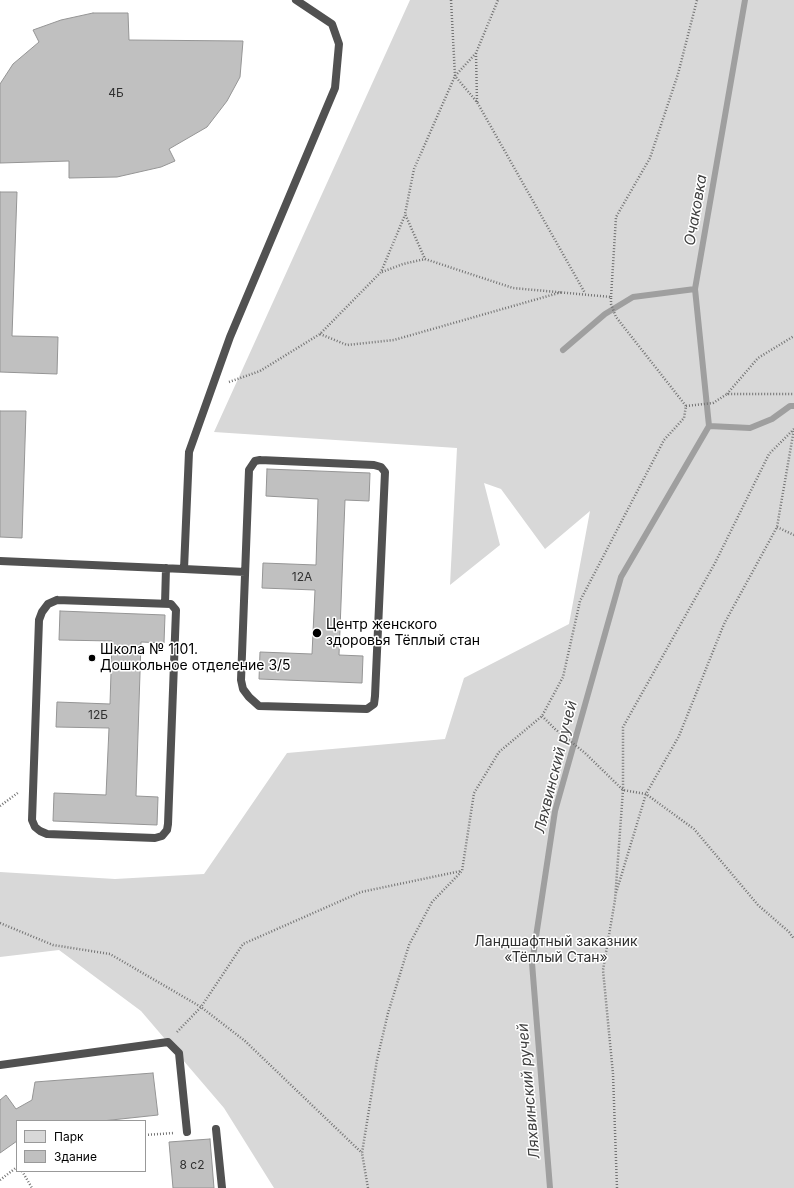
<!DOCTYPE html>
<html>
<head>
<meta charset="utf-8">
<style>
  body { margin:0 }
  #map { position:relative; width:794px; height:1188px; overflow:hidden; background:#fff; font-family:Inter,sans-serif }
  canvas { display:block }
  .legend { position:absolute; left:16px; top:1120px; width:130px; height:52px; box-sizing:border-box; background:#fff; border:1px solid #999; margin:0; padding:5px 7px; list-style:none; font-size:12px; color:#000 }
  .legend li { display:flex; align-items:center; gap:8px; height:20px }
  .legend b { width:20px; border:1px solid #999 }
</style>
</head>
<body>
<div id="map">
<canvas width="794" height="1188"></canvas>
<ul class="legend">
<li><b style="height:11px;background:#d8d8d8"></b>Парк</li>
<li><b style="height:11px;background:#c0c0c0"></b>Здание</li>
</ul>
</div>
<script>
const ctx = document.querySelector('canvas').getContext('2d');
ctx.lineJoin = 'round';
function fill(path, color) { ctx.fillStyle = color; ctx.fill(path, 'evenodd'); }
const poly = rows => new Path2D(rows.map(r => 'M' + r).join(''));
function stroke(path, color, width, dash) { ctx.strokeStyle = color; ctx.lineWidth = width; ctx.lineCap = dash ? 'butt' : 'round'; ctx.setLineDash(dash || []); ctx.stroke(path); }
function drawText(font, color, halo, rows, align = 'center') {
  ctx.font = font + ' Inter,sans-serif'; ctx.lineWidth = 3; ctx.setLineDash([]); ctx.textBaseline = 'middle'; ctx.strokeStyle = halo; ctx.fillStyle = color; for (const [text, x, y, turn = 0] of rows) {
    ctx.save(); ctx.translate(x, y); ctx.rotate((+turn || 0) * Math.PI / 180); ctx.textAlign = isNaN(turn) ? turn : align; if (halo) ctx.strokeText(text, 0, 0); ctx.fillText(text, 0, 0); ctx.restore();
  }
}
const green = poly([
  [410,0,794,0,794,1188,274,1188,224,1108,141,1011,59,950,0,957,0,872,115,879,204,874,287,753,445,739,464,678,569,624,590,511,545,549,501,489,484,483,500,545,450,585,457,448,214,432]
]);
const stream = poly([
  [563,350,605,314,633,297,695,289],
  [709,426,695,289,745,0],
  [709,426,750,428,772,419,790,406,794,406],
  [550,1188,532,963,555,811,621,577,709,426]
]);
const building = poly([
  [93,13,128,13,129,40,243,41,240,77,227,101,207,127,169,149,175,161,161,167,117,177,69,178,69,161,0,163,0,84,13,64,39,42,33,30,61,20,93,13],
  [0,192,17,192,12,336,58,337,57,374,0,372,0,192],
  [0,411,26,411,22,538,0,537,0,411],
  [267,469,370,473,369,501,345,500,339,655,363,656,362,683,259,679,260,652,312,654,315,590,262,588,263,563,316,565,318,499,266,496,267,469],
  [60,611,165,615,164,643,141,642,136,796,158,797,157,825,53,821,54,793,106,795,109,728,56,727,57,702,110,704,112,641,59,640,60,611],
  [153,1073,158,1115,102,1121,17,1121,17,1141,0,1153,0,1100,6,1095,16,1109,32,1100,35,1082,153,1073],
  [210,1139,214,1188,173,1188,169,1142,210,1139]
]);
const path = poly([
  [451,0,455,76,477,102,585,293],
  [476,53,477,102],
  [382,272,403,264,425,259],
  [611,297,616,217,650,158,678,74,697,0],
  [320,334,347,345,394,340,562,292],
  [229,382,260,371,320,334,381,272,405,215],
  [727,394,758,358,794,336],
  [686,406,713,403,727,394,794,394],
  [777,527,794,535],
  [542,716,555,729,585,753,623,790,646,794,694,829,758,905,789,932,794,939],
  [0,806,19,792],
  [616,893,646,794,679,736,724,624,777,527,794,429],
  [0,923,53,945,110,954,201,1007,243,944,361,892,461,871],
  [177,1032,201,1007,245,1041,362,1153],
  [145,1135,174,1133],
  [22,1171,32,1188],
  [0,1180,17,1167],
  [368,1188,362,1153,377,1060,388,1013,409,945,432,902,462,871,474,793,499,752,542,716,563,677,580,601,664,440,684,418,686,406,616,317,611,304,611,297,513,288,425,259,405,214,414,169,455,76,476,53,498,0],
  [617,1188,613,1074,603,970,615,900,623,790,623,727,715,563,769,454,794,429]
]);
const lane = poly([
  [260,460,374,465,381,467,385,472,375,696,374,704,367,709,259,706,249,697,243,689,241,680,249,470,255,461,260,460],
  [0,561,184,569,189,452,230,337,335,88,339,44,332,24,296,0],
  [184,569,245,572],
  [57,600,171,604,176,610,168,824,167,830,162,836,155,838,47,834,40,831,35,827,32,820,39,620,42,612,48,604,57,600],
  [165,604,166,568],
  [0,1065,168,1042,179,1053,187,1132],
  [216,1129,222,1188]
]);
const markers = [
  [317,633,5,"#000"],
  [92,658,4,"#000"]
];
const numberNames = [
  ["4Б",116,93],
  ["12А",302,577],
  ["12Б",98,715],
  ["8 с2",192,1165]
];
const poiNames = [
  ["Центр женского",326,625],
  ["здоровья Тёплый стан",326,641],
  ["Школа № 1101.",100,650],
  ["Дошкольное отделение 3/5",100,666]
];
const parkNames = [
  ["Ландшафтный заказник",556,942],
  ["«Тёплый Стан»",556,958]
];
const waterNames = [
  ["Очаковка",696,210,-80],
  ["Ляхвинский ручей",556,767,-76],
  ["Ляхвинский ручей",529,1091,-95]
];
fill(green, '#d8d8d8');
stroke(stream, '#9f9f9f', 6);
fill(building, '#c0c0c0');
stroke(building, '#959595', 1);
stroke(path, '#737373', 2.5, [1, 2]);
stroke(lane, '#515151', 8);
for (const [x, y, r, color] of markers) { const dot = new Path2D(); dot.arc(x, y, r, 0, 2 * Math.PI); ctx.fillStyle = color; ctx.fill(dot); stroke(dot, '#fff', 1.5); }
drawText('12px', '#303030', null, numberNames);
drawText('14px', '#000', '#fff', poiNames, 'left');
drawText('14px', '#2f2f2f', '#fff', parkNames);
drawText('italic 15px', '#404040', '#fff', waterNames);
</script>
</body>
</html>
